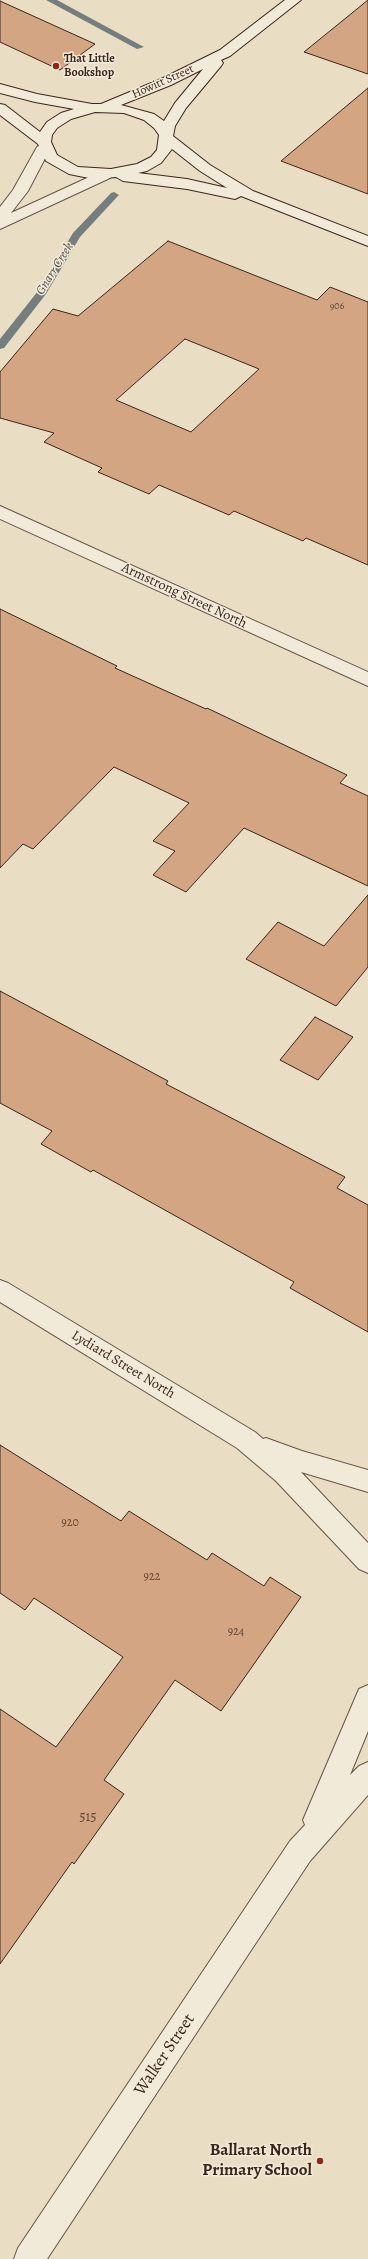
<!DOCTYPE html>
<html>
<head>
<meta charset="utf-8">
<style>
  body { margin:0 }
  canvas { display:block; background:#e9dec4 }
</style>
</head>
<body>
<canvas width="368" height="2259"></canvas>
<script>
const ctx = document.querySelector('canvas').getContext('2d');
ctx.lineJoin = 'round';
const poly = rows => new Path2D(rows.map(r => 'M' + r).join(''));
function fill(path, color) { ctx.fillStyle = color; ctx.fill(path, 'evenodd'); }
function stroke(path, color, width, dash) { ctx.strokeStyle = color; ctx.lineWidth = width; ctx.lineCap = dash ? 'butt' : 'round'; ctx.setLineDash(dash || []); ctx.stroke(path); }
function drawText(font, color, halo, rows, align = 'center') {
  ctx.font = font + ' Alegreya,serif'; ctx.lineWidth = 3; ctx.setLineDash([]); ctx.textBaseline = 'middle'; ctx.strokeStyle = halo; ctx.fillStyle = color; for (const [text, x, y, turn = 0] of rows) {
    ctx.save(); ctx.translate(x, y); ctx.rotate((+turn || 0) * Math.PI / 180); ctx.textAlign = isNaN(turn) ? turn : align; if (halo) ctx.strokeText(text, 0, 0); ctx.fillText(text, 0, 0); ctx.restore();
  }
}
const stream = poly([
  [46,0,57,0,144,47,137,49,46,0],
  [114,192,119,195,117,197,80,237,46,294,4,348,0,349,0,339,38,291,73,233,111,193,114,192]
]);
const building = poly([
  [368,0,368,74,304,52,368,0],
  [0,1,95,44,60,70,0,42,0,1],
  [368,88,368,194,281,161,368,88],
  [168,241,317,300,330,287,368,302,368,565,306,538,303,541,234,511,229,515,159,485,149,494,98,472,102,468,44,442,54,433,0,418,0,372,53,309,78,316,168,241],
  [185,339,259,369,191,432,116,400,185,339],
  [0,609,117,666,115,668,206,709,207,708,347,775,340,783,368,796,368,886,244,828,186,892,153,875,175,851,153,841,189,803,114,767,33,849,23,844,0,868,0,609],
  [368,895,368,967,336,1006,246,959,278,922,324,946,368,895],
  [0,991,168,1081,166,1084,345,1177,337,1188,368,1205,368,1332,290,1288,294,1282,93,1170,91,1172,41,1144,52,1131,0,1103,0,991],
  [315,1017,353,1037,318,1080,280,1060,315,1017],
  [0,1445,121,1521,129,1511,207,1560,212,1553,264,1586,270,1577,301,1597,221,1711,175,1680,104,1780,124,1794,74,1864,72,1862,0,1964,0,1709,56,1747,123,1657,34,1598,25,1610,0,1593,0,1445]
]);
const minor = poly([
  [0,506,368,672,368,686,0,519,0,506],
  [368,1685,368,1731,350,1775,359,1766,368,1762,368,1795,310,1861,47,2259,14,2259,18,2248,290,1841,305,1825,303,1820,359,1689,368,1685]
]);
const tertiary = poly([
  [44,143,51,147,28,191,11,213,100,172,105,170,110,172,113,175,110,178,0,229,0,207,13,190,37,147,44,143],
  [0,1280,8,1283,255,1432,263,1439,266,1438,302,1451,368,1470,368,1492,301,1472,368,1543,368,1573,359,1569,276,1481,237,1448,0,1302,0,1280]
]);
const secondary = poly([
  [285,0,301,0,230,56,221,60,223,63,221,66,186,108,175,126,173,136,210,165,253,191,368,236,368,246,241,196,235,199,187,189,123,181,116,177,94,179,69,174,46,161,38,144,0,115,0,104,5,105,40,132,47,122,61,113,74,109,35,102,0,93,0,84,37,94,92,104,101,104,161,79,220,50,285,0],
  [203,69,175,103,164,121,154,114,121,105,171,85,203,69],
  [95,112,124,113,144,120,154,128,159,135,157,150,151,157,137,164,111,169,78,167,57,155,51,142,52,135,57,128,71,119,95,112],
  [172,149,200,171,227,188,187,179,138,173,147,171,161,163,172,149]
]);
const markers = [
  [56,66,4,"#8f2418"],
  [320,2161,4,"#8f2418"]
];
const farNumbernames = [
  ["906",337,307]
];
const farPoinames = [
  ["That Little",64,59],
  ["Bookshop",64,73]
];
const farStreetnames = [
  ["Howitt Street",163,82,-24]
];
const numberNames = [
  ["920",70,1523],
  ["922",152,1577],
  ["924",236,1632]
];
const farWaternames = [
  ["Gnarr Creek",55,269,-58]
];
const streetNames = [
  ["Armstrong Street North",184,596,25],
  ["Lydiard Street North",123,1365,31]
];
const nearNumbernames = [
  ["515",88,1818]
];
const nearStreetnames = [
  ["Walker Street",165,2055,-56]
];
const nearPoinames = [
  ["Ballarat North",312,2151],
  ["Primary School",312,2171]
];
fill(stream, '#757e7e');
fill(building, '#d3a582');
stroke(building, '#3b261c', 1);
stroke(minor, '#665446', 2);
stroke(tertiary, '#665446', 2);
stroke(secondary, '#3b261c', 2);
fill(minor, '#f1ead9');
fill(tertiary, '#f1ead9');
fill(secondary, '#f1ead9');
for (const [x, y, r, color] of markers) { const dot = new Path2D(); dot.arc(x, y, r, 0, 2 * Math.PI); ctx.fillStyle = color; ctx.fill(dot); stroke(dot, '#f1ead9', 1.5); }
drawText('10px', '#614636', null, farNumbernames);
drawText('bold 12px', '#3b261c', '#f1ead9', farPoinames, 'left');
drawText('12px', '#3b261c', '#f1ead9', farStreetnames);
drawText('12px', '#614636', null, numberNames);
drawText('italic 13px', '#534b45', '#f1ead9', farWaternames);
drawText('14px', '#3b261c', '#f1ead9', streetNames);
drawText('14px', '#614636', null, nearNumbernames);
drawText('17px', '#3b261c', '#f1ead9', nearStreetnames);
drawText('bold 17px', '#3b261c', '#f1ead9', nearPoinames, 'right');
</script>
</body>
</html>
